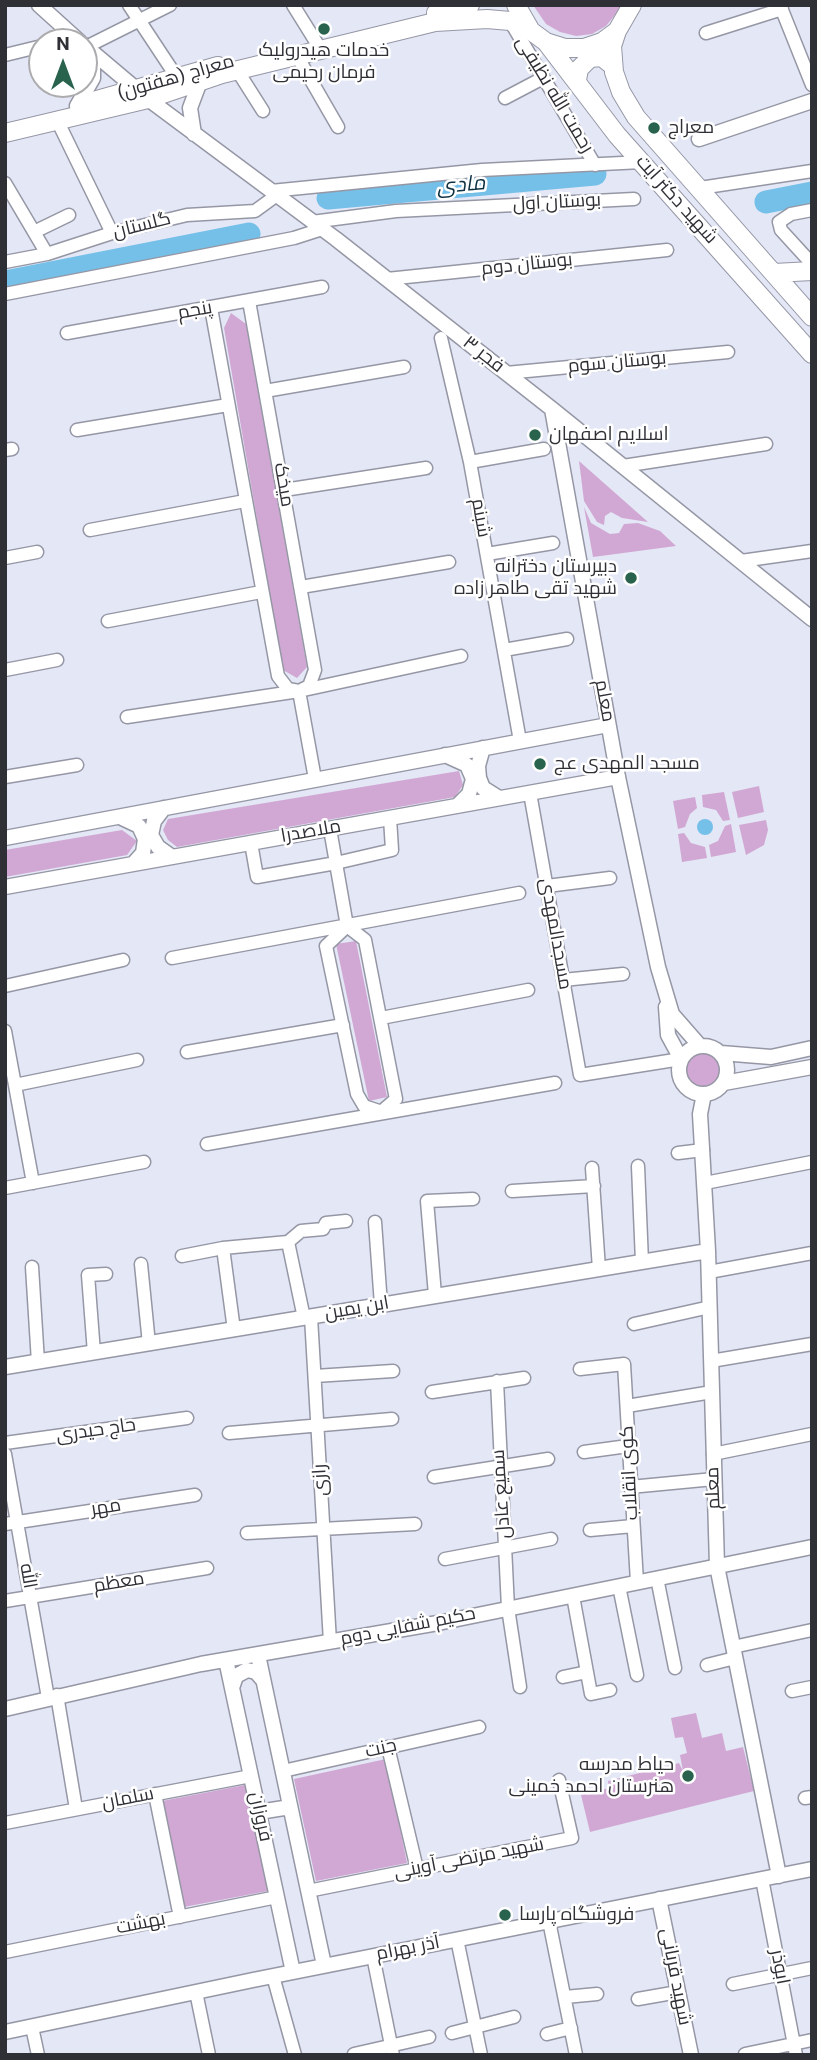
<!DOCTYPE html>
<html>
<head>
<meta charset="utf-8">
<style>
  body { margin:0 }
  #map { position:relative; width:817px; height:2060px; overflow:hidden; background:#e4e7f6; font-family:Roboto,sans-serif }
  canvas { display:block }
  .frame { position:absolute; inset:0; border:7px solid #2f3036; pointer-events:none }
  .north { position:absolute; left:28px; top:28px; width:70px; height:70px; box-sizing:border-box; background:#fff; border:2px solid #acacaf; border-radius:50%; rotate:0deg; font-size:19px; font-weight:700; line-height:28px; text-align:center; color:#2f3036 }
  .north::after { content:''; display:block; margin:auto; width:24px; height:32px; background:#29634d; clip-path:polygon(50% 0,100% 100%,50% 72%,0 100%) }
</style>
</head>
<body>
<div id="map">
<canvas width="817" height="2060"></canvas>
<div class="frame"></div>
<div class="north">N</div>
</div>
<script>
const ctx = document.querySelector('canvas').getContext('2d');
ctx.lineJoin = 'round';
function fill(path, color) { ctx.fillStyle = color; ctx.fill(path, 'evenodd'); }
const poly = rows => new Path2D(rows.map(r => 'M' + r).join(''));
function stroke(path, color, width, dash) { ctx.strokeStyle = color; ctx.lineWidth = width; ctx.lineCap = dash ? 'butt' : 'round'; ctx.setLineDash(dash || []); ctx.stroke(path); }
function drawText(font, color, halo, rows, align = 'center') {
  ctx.font = font + ' Roboto,Cairo,sans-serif'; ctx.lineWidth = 5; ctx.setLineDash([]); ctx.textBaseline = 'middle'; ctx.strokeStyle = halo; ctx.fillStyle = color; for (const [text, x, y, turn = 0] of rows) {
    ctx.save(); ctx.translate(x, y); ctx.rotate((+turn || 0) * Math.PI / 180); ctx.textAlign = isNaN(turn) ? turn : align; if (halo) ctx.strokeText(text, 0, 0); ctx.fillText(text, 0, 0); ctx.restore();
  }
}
const green = poly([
  [533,5,623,5,606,26,592,34,576,36,560,32,546,24],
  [231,313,246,324,307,667,297,678,283,670,224,328],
  [579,461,648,522,622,518,611,512,605,516,604,525,597,522,584,501],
  [584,507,591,523,610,534,619,533,624,524,638,523,660,531,676,546,593,557],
  [459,771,463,785,455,797,177,847,168,840,163,830,168,819],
  [759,786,764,812,738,818,732,792],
  [724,792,730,820,723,821,716,810,703,807,702,795],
  [695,797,697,808,690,814,685,827,678,829,673,801],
  [766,820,768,830,764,845,746,855,739,825],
  [731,824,736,852,711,857,709,845,718,841,725,826],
  [122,830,137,841,127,855,5,877,5,850],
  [684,833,691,843,705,847,707,858,682,862,678,834],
  [356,941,387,1097,369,1101,336,944],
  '686 1070a18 18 0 1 1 36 0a18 18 0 1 1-36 0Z',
  [696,1713,702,1738,722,1733,726,1751,743,1747,754,1791,590,1832,581,1795,609,1788,608,1781,679,1763,683,1771,680,1755,687,1753,683,1737,675,1738,671,1718],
  [386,1759,407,1863,316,1881,294,1779],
  [245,1785,268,1891,184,1907,162,1801]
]);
const water = poly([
  '697 827a8 8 0 1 1 16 0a8 8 0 1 1-16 0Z'
]);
const river = poly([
  [328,198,595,174],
  [766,202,812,193],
  [5,282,249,234]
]);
const minor = poly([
  [129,5,176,76],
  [293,5,321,50],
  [780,5,812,85],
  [510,21,595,165],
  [706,33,782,9],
  [53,42,72,35],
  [86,47,170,5],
  [5,55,42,46],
  [297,56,338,127],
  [237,70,263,111],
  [505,98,543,78],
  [57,120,112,233],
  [5,183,47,254],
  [700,188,812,171],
  [271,191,482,170,642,162],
  [812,210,791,214,779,222,781,230,812,264],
  [312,222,396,211,634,199],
  [34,232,69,215],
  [5,262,47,254,112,233,187,215,255,211,277,195],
  [387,279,667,250],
  [5,294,294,238,322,229],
  [211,308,278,676,288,689,299,691,309,686,315,670,249,301],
  [67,333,322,287],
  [441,338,470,462,520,741],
  [506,373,728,352],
  [265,391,404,367],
  [77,430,228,405],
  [5,450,12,449],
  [470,462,544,449],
  [623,466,766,444],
  [284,490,426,468],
  [90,530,245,501],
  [487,554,553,543],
  [5,558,37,552],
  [741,561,812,551],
  [301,587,449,562],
  [108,621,261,592],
  [504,650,567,639],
  [5,670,57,660],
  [299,691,315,779],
  [127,717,299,691,461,656],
  [5,777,77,765],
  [530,793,580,1075,681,1059],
  [330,829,347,926,365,940,393,1084,396,1099,381,1112],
  [251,843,257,877,336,863,392,850,390,818],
  [547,886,610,878],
  [344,929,326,946,357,1094,364,1106,379,1111],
  [172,958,519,893],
  [563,980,623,974],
  [5,986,123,960],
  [381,1018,528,990],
  [5,1031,33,1183],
  [187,1052,343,1025],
  [15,1085,137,1060],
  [207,1144,555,1083],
  [678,1153,703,1150],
  [638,1166,642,1262],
  [592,1168,599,1269],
  [705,1183,812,1162],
  [5,1188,144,1162],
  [512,1191,594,1186],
  [375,1222,381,1305],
  [288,1242,304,1318],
  [223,1248,234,1330],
  [182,1256,223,1248,288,1242,301,1231,323,1229,326,1223,346,1221],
  [141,1264,149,1344],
  [32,1267,38,1362],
  [709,1272,812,1253],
  [435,1295,427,1201,473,1199],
  [311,1317,330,1642],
  [634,1324,710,1307],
  [94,1353,88,1275,106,1274],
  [711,1361,812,1344],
  [580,1369,624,1364,637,1582],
  [315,1376,393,1371],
  [497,1381,508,1608,520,1687],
  [432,1392,524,1378],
  [627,1406,712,1392],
  [229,1433,392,1419],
  [5,1443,187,1418],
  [584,1452,628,1446],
  [5,1454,48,1698],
  [713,1454,812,1434],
  [434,1477,548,1459],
  [630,1487,714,1479],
  [5,1524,195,1495],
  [590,1530,633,1526],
  [247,1533,415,1524],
  [445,1559,551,1539],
  [657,1578,675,1668],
  [619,1586,637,1675],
  [573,1596,591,1694,610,1690],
  [5,1601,207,1568],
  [733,1647,812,1630],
  [707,1665,735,1658],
  [563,1677,587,1672],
  [792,1691,812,1687],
  [57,1695,76,1809],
  [388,1747,417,1869],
  [283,1771,479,1727],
  [155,1794,180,1917],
  [805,1798,812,1797],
  [5,1823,251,1776],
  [762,1879,796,2055],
  [308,1891,572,1838,559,1780],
  [549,1921,576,2055],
  [457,1939,481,2055],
  [5,1952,277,1897],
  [373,1956,393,2055],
  [273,1976,295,2055],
  [733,1984,812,1968],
  [196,1992,209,2055],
  [565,1997,597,1994],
  [638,1999,678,1992],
  [32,2027,38,2055],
  [452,2033,514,2017],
  [547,2034,571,2028],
  [354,2054,429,2037],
  [745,2054,812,2040]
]);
const tertiary = poly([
  [39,5,80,42],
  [84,45,148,99,336,239,552,409,812,619],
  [77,106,93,78,93,54],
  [194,134,190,108,199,84],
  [699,139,812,101],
  [552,409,618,777,658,967,672,1014,700,1046],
  [483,748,478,766,479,778,483,788,499,798],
  [445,755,467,765,473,779,469,794,457,806],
  [164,808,154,821,151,835,158,847,172,857],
  [122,818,139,826,145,839,143,853,134,863],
  [5,838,608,725],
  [5,887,618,777],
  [666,1007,668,1035,681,1059],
  '679 1070a24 24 0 1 1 48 0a24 24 0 1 1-48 0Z',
  [721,1053,771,1057,812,1048],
  [724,1083,812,1067],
  [704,1094,700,1114,708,1251,717,1566,779,1876],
  [5,1367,708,1251],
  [258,1655,324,1965],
  [226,1660,293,1972],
  [233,1685,236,1676,247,1670,256,1672,262,1679],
  [5,1709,201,1664,438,1623,812,1547],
  [259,1812,290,1807],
  [659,1899,691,2055],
  [5,2032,253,1980,812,1869]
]);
const secondary = poly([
  [516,5,531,31,546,42,565,48,584,48,602,42,617,31,632,5],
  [436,13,470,5],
  [617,31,612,46,614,72,621,92,636,117,812,317],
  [546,42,617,135,812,354],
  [577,80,579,69,590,58,602,57,613,66],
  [90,102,218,66],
  [5,133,148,99,222,74,435,22,487,19,510,21,531,31],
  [774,273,812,271]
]);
const markers = [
  [324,29,7,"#29634d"],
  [654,128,7,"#29634d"],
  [535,435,7,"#29634d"],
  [631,578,7,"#29634d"],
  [540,764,7,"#29634d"],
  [688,1776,7,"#29634d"],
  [505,1915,7,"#29634d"]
];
const poiNames = [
  ["خدمات هیدرولیک",324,51,"center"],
  ["فرمان رحیمی",324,73,"center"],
  ["معراج",668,128],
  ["اسلایم اصفهان",549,435],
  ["دبیرستان دخترانه",617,567,"right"],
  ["شهید تقی طاهر زاده",617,589,"right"],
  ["مسجد المهدی عج",554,764],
  ["حیاط مدرسه",674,1765,"right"],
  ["هنرستان احمد خمینی",674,1787,"right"],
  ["فروشگاه پارسا",519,1915]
];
const streetNames = [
  ["معراج (هفتون)",176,78,-16],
  ["رحمت الله نظیفی",554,95,59],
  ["شهید دکتر آیت",676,200,48],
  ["بوستان اول",557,203,-3],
  ["گلستان",142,226,-14],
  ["بوستان دوم",527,265,-6],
  ["پنجم",195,311,-10],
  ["فجر ۳",483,355,38],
  ["بوستان سوم",617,363,-5],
  ["میخک",283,485,80],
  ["شبنم",480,518,80],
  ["معلم",604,701,80],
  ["ملاصدرا",311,832,-10],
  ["مسجدالمهدی",555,934,80],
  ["ابن یمین",357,1309,-10],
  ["حاج حیدری",96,1431,-8],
  ["کوی انقلاب",630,1473,-93],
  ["رازی",321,1480,-93],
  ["معلم",714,1488,-92],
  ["سمیع عادل",502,1494,-94],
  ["مهر",106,1508,-9],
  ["الله",27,1576,80],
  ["معظم",119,1583,-9],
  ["حکیم شفایی دوم",408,1627,-11],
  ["جنت",381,1749,-13],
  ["سلمان",128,1799,-11],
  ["فروزان",260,1817,78],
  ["شهید مرتضی آوینی",469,1859,-11],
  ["بهشت",141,1924,-11],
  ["آذر بهرام",408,1949,-11],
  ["ابوذر",779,1967,79],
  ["شهید قربانی",675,1977,79]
];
const waterNames = [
  ["مادی",461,186,-5]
];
fill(green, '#d1a8d3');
fill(water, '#75c0e9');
stroke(river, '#75c0e9', 23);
stroke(minor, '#9597a5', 15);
stroke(tertiary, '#9597a5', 17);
stroke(secondary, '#9597a5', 20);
stroke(minor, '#fff', 12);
stroke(tertiary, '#fff', 14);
stroke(secondary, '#fff', 18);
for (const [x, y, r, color] of markers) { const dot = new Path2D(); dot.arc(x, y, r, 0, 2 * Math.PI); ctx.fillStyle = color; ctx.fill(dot); stroke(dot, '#fff', 2.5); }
drawText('19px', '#2f3036', '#fff', poiNames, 'left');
drawText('19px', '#2f3036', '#fff', streetNames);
drawText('italic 21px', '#0e3142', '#fff', waterNames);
</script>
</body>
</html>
